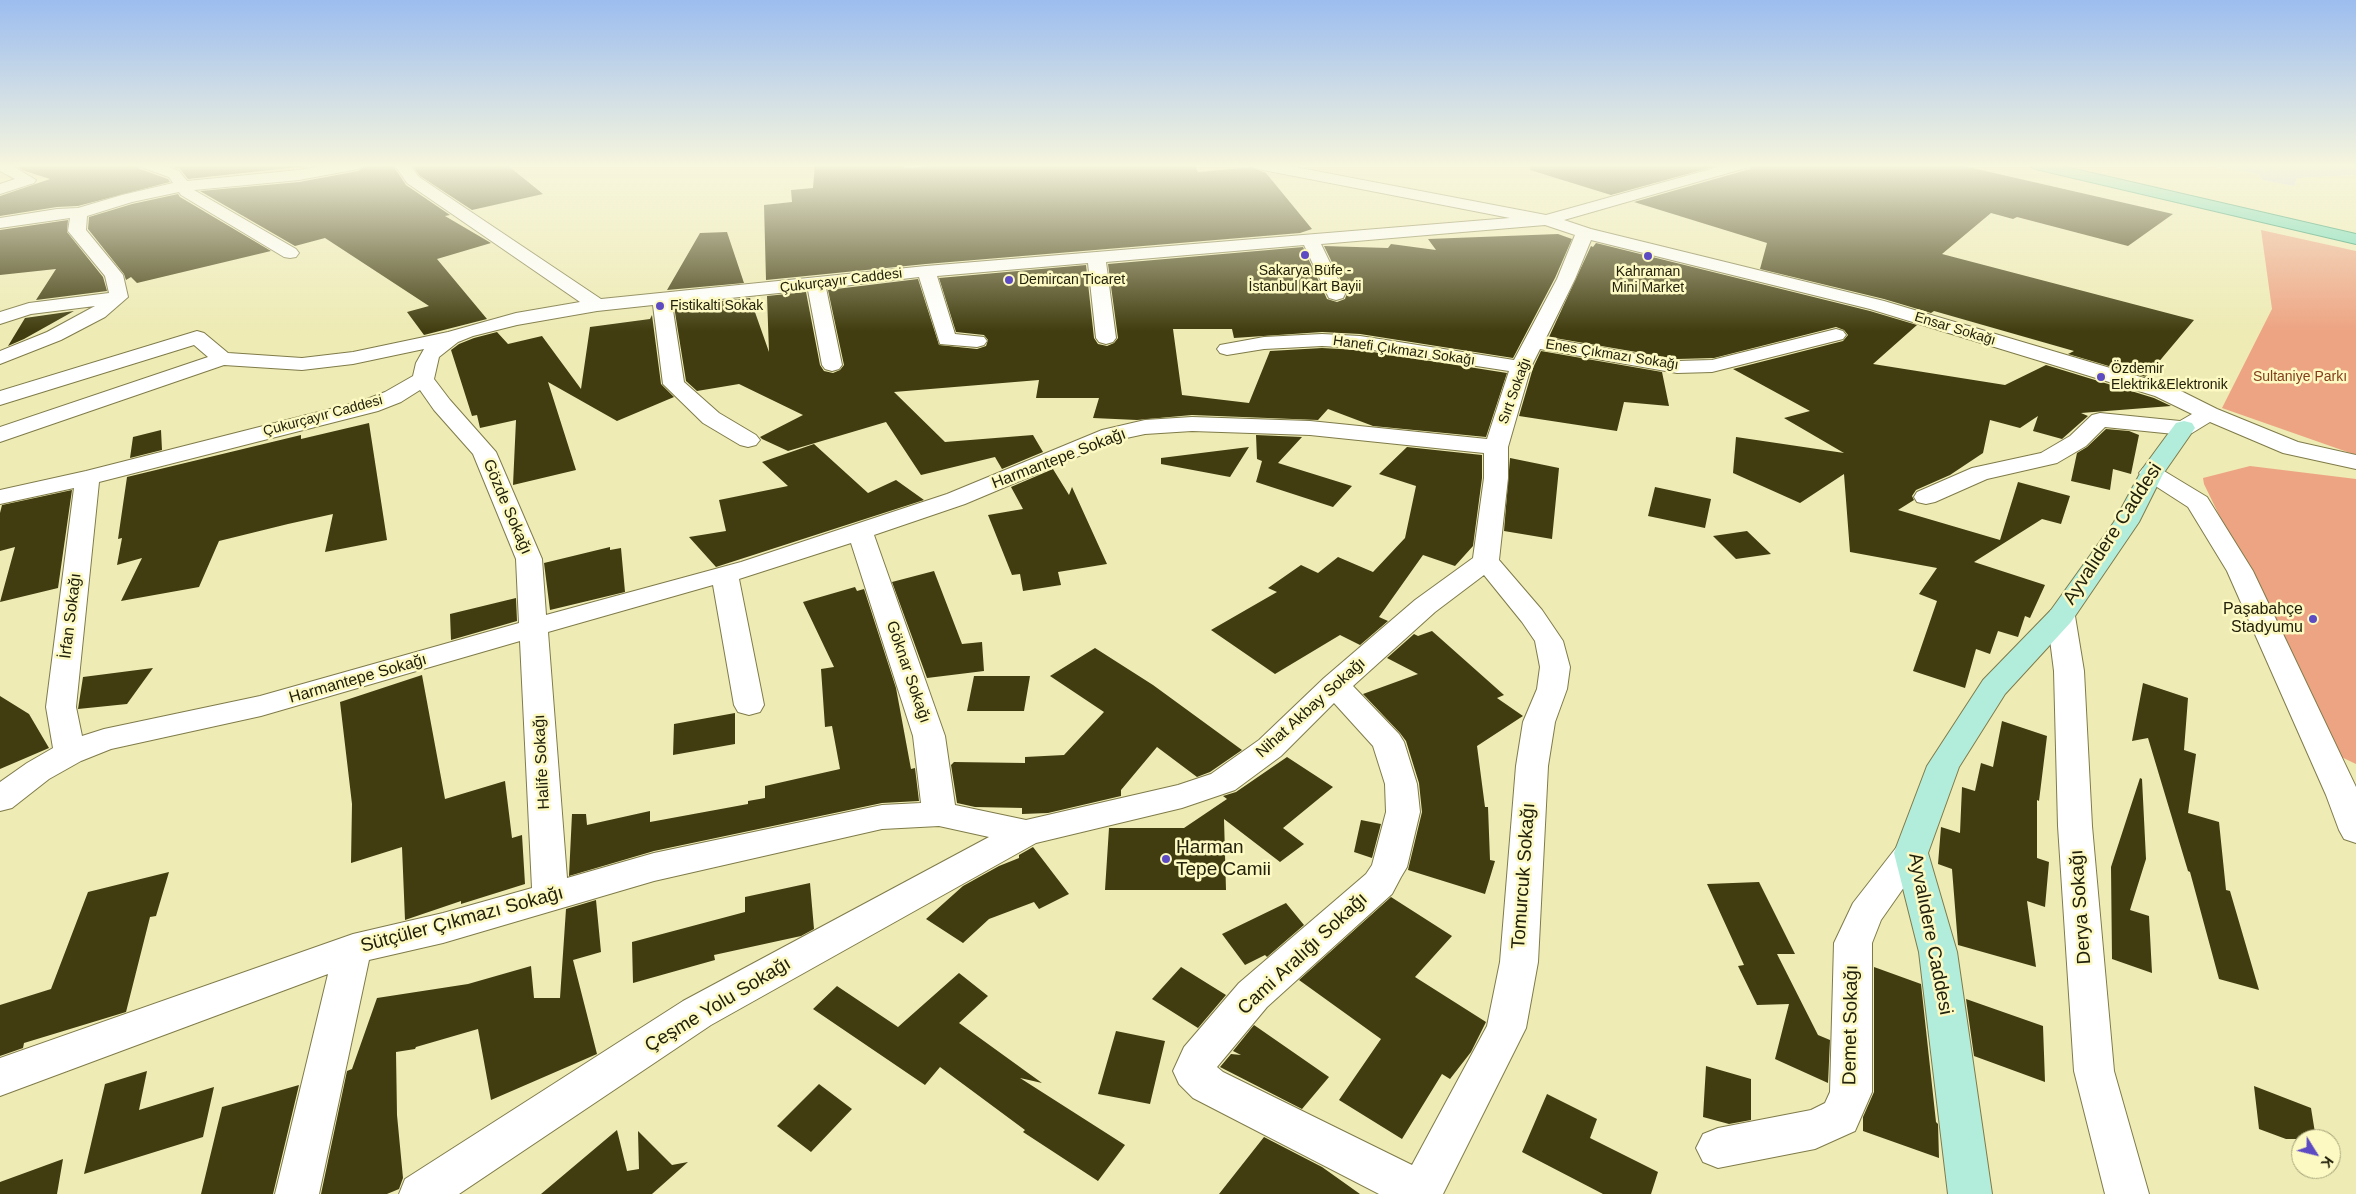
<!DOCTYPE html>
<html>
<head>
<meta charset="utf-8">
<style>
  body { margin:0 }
  #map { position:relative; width:2356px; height:1194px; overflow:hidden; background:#eeebb5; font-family:Helvetica,sans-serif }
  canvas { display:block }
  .north { position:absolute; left:2291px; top:1129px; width:50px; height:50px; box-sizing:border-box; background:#fcf9c2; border:1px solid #a5a379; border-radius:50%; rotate:126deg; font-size:14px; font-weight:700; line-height:20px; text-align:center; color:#22210c }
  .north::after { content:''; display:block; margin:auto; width:18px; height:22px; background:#5d4bc3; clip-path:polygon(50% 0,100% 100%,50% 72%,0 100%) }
</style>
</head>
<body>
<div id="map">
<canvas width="2356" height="1194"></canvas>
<div class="north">K</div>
</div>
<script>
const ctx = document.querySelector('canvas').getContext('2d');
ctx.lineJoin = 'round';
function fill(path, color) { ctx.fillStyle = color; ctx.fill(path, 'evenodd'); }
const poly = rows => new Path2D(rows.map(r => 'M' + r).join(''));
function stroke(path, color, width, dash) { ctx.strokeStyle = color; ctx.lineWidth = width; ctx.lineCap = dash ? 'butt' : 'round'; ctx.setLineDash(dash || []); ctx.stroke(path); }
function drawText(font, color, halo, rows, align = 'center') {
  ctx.font = font + ' Helvetica,sans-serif'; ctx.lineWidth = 5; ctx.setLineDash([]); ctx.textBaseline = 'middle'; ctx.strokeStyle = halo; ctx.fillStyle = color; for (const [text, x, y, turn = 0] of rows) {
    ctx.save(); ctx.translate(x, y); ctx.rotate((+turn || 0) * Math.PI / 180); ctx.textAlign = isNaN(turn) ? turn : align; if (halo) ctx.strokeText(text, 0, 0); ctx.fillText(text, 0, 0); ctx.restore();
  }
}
const green = poly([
  [2261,230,2356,251,2356,455,2222,408,2272,309],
  [2250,466,2356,479,2356,764,2335,754,2204,484,2203,478]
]);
const water = poly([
  [2199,164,2356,164,2356,175,2297,178,2294,186,2263,180,2258,174]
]);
const building = poly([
  [20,164,137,164,140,169,168,179,170,182,78,206,57,207,0,216,0,196,50,179,22,170,19,168],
  [163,164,327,164,188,179,180,169],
  [368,164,392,164,406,185,450,215,445,216,491,243,437,259,487,319,424,335,407,312,429,306,325,238,295,246,200,191,299,182,358,171],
  [411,164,506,164,543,194,472,210,420,176],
  [815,164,904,164,904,168,974,164,1194,164,1198,172,1251,167,1266,173,1312,229,1300,233,926,264,766,280,764,205,792,202,791,190,813,188],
  [1531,164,1724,164,1611,195,1530,170],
  [1753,164,1955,164,2173,214,2128,246,2017,217,2013,219,1991,213,1942,254,2194,320,2146,377,2068,354,2074,351,1934,311,1931,313,1884,299,1760,269,1767,243,1634,202,1750,169],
  [178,194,180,197,271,251,137,283,131,277,126,280,124,274,88,229,89,217,132,204],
  [68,220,67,232,103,277,107,291,36,300,56,269,0,275,0,230],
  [727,232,744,283,667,290,700,233],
  [1558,234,1572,239,1555,278,1513,358,1360,334,1322,332,1234,338,1232,329,1173,329,1182,395,1249,403,1270,351,1322,348,1360,350,1507,373,1486,437,1373,426,1328,409,1318,420,1192,415,1137,420,1093,418,1099,398,1036,398,1039,380,894,392,945,442,1033,435,1043,452,1002,469,995,457,921,475,886,422,788,451,762,439,760,437,803,415,739,384,697,391,686,381,674,306,750,298,769,352,767,296,806,292,820,365,824,371,833,373,840,370,844,365,828,290,918,279,939,345,977,349,986,346,988,340,984,335,956,332,939,278,1086,265,1094,338,1098,344,1107,346,1114,343,1118,338,1108,264,1303,247,1327,299,1337,302,1345,299,1347,293,1324,246,1388,248,1391,244,1436,250,1428,239],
  [1596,243,1870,311,1917,325,1873,364,2005,385,2046,365,2154,398,2171,406,2081,413,2088,416,2062,439,2033,431,2038,416,2020,428,1990,420,1983,453,1950,475,1916,490,1912,496,1914,500,1898,510,2000,540,2018,482,2070,496,2061,524,2042,519,1974,562,2045,585,2030,618,2025,616,2018,637,1998,631,1990,654,1976,649,1965,688,1913,671,1937,601,1919,594,1937,568,1850,552,1844,474,1800,503,1733,473,1736,437,1844,453,1784,418,1810,411,1733,369,1843,341,1848,335,1844,330,1836,327,1714,358,1677,359,1549,337,1591,246,1593,247],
  [74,311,24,339,8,346,25,318],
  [652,315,661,384,674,397,617,421,548,382,576,470,513,485,516,420,480,428,477,415,472,416,451,350,459,344,474,338,497,332,508,344,542,336,581,389,590,327,650,319],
  [1541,351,1662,372,1669,406,1624,402,1617,431,1519,416,1533,368],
  [369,423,387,540,325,552,333,514,288,524,219,541,199,587,121,601,142,558,117,565,122,538,118,539,127,477,301,435,301,439],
  [2106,429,2129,431,2139,435,2131,474,2113,469,2110,490,2071,481,2077,453,2087,447],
  [161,430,162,450,130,458,133,437],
  [1256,435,1302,437,1278,463,1352,486,1333,507,1256,482,1262,461,1257,459],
  [814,444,868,493,896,480,924,500,716,567,689,537,726,531,719,500,788,486,762,462],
  [1249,447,1230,477,1161,464,1161,458],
  [1407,447,1482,455,1482,478,1473,546,1455,566,1423,555,1379,617,1388,621,1360,645,1340,635,1275,674,1211,630,1277,592,1268,588,1301,565,1318,573,1338,557,1373,572,1405,538,1416,486,1379,474],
  [1510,458,1559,468,1552,539,1504,531],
  [1053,469,1069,495,1072,487,1107,564,1058,572,1061,585,1023,591,1020,574,1012,575,988,515,1023,509,1011,487],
  [1655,487,1711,499,1705,528,1648,516],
  [72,490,58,588,0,602,15,547,0,551,0,513,2,505],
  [1747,531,1771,554,1736,559,1713,536],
  [610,547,610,550,621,548,625,592,550,610,544,563],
  [934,571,962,644,982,642,984,671,927,678,892,582],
  [855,587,857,591,864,589,896,688,911,769,915,768,919,801,882,803,654,851,569,876,572,814,586,814,587,825,650,811,650,822,748,804,748,801,765,798,765,786,840,769,832,726,825,727,821,669,834,667,803,602],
  [516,598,517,621,451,640,450,614],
  [1432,631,1504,695,1497,698,1523,716,1477,746,1485,807,1488,807,1490,860,1495,861,1485,894,1408,870,1422,812,1419,783,1406,741,1400,733,1363,694,1418,674,1387,658,1414,634,1418,636],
  [1095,648,1153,685,1242,750,1210,772,1197,777,1157,747,1121,790,1121,796,1048,813,1022,814,1022,808,975,807,957,803,951,765,954,762,1025,763,1025,757,1064,755,1104,712,1050,676],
  [153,668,127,704,78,709,83,677],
  [422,675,445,799,505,781,512,838,522,835,525,884,461,904,461,901,405,920,402,847,351,863,352,804,340,702],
  [974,676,1030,676,1024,711,967,711],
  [2143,683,2188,698,2184,750,2196,754,2188,813,2219,822,2226,890,2230,891,2259,990,2219,979,2190,872,2188,871,2148,738,2132,741],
  [0,696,29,714,49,748,0,769],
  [735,713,735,744,673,755,674,724],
  [2002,721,2047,736,2039,801,2037,800,2037,858,2049,862,2045,907,2027,901,2036,967,1958,945,1952,869,1938,864,1941,827,1960,833,1962,787,1975,791,1981,763,1993,767],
  [1287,757,1333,787,1283,828,1304,844,1280,862,1224,819,1226,890,1105,890,1109,828,1184,828,1227,799,1223,796,1236,792],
  [2140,778,2142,779,2146,859,2130,910,2149,916,2152,973,2112,959,2111,867],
  [1361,820,1381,824,1372,858,1354,852],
  [1033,847,1069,894,1039,909,1034,902,989,919,963,943,926,919,963,886,999,866,1019,858,1019,855],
  [169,872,156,916,150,917,126,1012,24,1043,23,1048,0,1056,0,1005,51,989,88,892],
  [1759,882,1795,954,1777,954,1818,1035,1830,1040,1828,1083,1775,1059,1789,1004,1757,1005,1738,966,1744,965,1707,884],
  [810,883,814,929,801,936,714,955,715,960,633,983,632,942,745,912,745,897],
  [1391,897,1452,936,1415,977,1486,1022,1471,1052,1450,1079,1442,1074,1402,1139,1339,1100,1381,1039,1299,980],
  [596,900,601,952,573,960,597,1054,491,1100,478,1029,416,1047,415,1049,396,1052,397,1115,403,1178,399,1189,387,1194,321,1194,347,1071,352,1069,377,998,468,984,531,966,534,998,560,998,566,909],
  [1286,903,1304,925,1267,957,1265,955,1245,965,1222,934],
  [1181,967,1226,995,1198,1028,1152,999],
  [1874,967,1921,984,1936,1122,1938,1124,1939,1158,1863,1131,1863,1117,1874,1092],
  [959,973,988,996,959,1023,1042,1083,1020,1078,1125,1145,1098,1181,1023,1132,1025,1130,940,1067,925,1085,813,1009,837,986,898,1027],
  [1966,999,2043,1026,2045,1082,1974,1056],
  [1254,1025,1329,1077,1302,1109,1220,1067,1231,1054,1241,1055,1233,1051],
  [1116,1031,1165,1041,1150,1104,1098,1094],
  [1706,1066,1751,1079,1751,1120,1729,1124,1703,1117],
  [147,1071,139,1110,214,1087,203,1137,84,1174,105,1084],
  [819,1084,852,1109,811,1152,777,1126],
  [299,1085,273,1194,201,1194,222,1107],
  [2254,1086,2311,1108,2316,1139,2286,1139,2259,1129],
  [1547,1094,1597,1119,1590,1138,1658,1172,1651,1194,1603,1194,1522,1152],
  [617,1130,627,1171,639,1169,638,1131,672,1165,688,1162,652,1194,541,1194],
  [1264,1137,1322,1167,1360,1194,1219,1194],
  [63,1159,57,1194,0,1194,0,1182]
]);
const street = poly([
  [0,164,9,164,36,180,34,183,0,194,0,184,15,179,0,171,0,164],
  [139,164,159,164,179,171,187,181,299,170,336,164,366,164,358,169,299,180,194,190,296,249,299,253,296,257,290,258,284,257,181,195,179,192,132,202,87,216,86,230,123,275,128,297,105,317,61,340,0,364,0,351,47,332,95,306,31,314,0,324,0,312,29,303,109,293,105,276,68,231,70,218,0,228,0,218,57,209,78,208,122,195,173,183,169,177,141,167,139,164],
  [394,164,409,164,419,177,601,299,926,266,1510,218,1258,169,1253,167,1251,164,1279,164,1546,215,1729,164,1751,164,1749,167,1564,220,1591,229,1884,301,2171,386,2217,409,2298,442,2356,455,2356,469,2283,453,2210,422,2192,433,2184,435,2105,427,2086,446,2057,463,1987,479,1935,502,1926,504,1917,502,1914,497,1917,492,1972,468,2041,453,2070,436,2092,415,2100,413,2180,421,2192,414,2155,396,1870,309,1591,240,1575,279,1546,338,1677,361,1712,360,1836,329,1843,331,1846,335,1843,339,1712,372,1677,373,1540,349,1531,367,1508,447,1508,478,1499,560,1542,610,1563,641,1570,667,1567,689,1555,722,1548,766,1538,962,1526,1028,1443,1194,1379,1194,1193,1098,1179,1084,1173,1071,1184,1047,1239,983,1366,874,1372,865,1386,812,1385,784,1373,746,1334,703,1281,756,1235,790,1182,808,1036,843,711,1025,459,1194,399,1194,405,1179,683,1001,989,837,939,826,882,829,654,881,443,943,369,960,319,1194,275,1194,328,974,0,1096,0,1058,353,934,443,913,532,888,520,641,261,716,111,749,81,761,49,779,12,808,0,811,0,782,27,763,53,748,46,707,74,488,0,504,0,490,86,471,362,401,385,392,413,376,416,363,424,349,353,364,302,370,224,365,0,442,0,427,208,357,194,345,0,405,0,391,197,331,204,333,228,353,302,358,353,352,448,332,516,313,580,302,407,183,394,164],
  [1545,225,1575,235,1557,279,1514,360,1360,336,1322,334,1264,337,1220,345,1217,349,1220,353,1227,355,1264,349,1322,346,1360,348,1509,371,1487,439,1310,421,1192,417,1145,420,1102,430,947,494,741,562,546,615,542,559,496,452,450,400,434,379,439,357,458,342,473,336,517,325,597,311,653,305,663,384,703,423,740,445,748,447,756,445,760,440,756,435,719,413,684,382,672,304,808,290,822,365,825,369,832,371,839,369,842,365,826,288,919,277,940,344,977,347,984,345,987,341,984,337,955,334,937,276,1088,263,1096,338,1099,342,1106,344,1113,342,1116,338,1106,262,1304,245,1327,294,1329,298,1336,300,1343,298,1345,294,1321,244,1545,225],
  [420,390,434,410,473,454,516,559,519,623,260,696,104,729,82,736,76,707,99,482,378,411,401,402,420,390],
  [1192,431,1310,435,1484,453,1484,478,1473,558,1415,600,1324,678,1259,740,1211,774,1178,785,1026,820,955,805,945,736,874,535,965,504,1117,440,1145,434,1192,431],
  [851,543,913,736,921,803,882,805,654,853,567,878,548,632,713,585,734,705,738,712,749,715,760,712,764,705,739,579,851,543],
  [1484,575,1522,622,1535,641,1540,667,1537,689,1523,722,1516,766,1500,962,1487,1026,1412,1165,1223,1072,1217,1067,1267,1007,1392,894,1401,877,1407,867,1420,812,1417,784,1404,742,1399,734,1353,686,1435,612,1484,575],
  [2151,466,2159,468,2207,497,2253,571,2356,787,2356,843,2344,839,2339,830,2326,795,2227,571,2188,507,2143,478,2139,473,2143,468,2151,466],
  [2061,607,2071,610,2075,616,2084,671,2092,826,2114,1071,2149,1194,2105,1194,2074,1071,2058,826,2054,671,2047,616,2051,610,2061,607],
  [1911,840,1923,844,1928,853,1881,920,1872,943,1872,1092,1855,1131,1815,1149,1718,1168,1703,1162,1696,1148,1703,1134,1718,1128,1811,1110,1825,1103,1830,1092,1834,943,1853,903,1899,844,1911,840]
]);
const secondary = poly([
  [2184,421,2192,423,2195,428,2163,474,2139,522,2071,622,2005,694,1959,767,1928,853,1957,952,1992,1194,1948,1194,1919,952,1894,853,1927,766,1983,680,2051,610,2114,522,2143,468,2176,423,2184,421]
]);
const primary = poly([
  [2027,164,2053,164,2356,234,2356,244,2035,169,2027,164]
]);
const markers = [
  [1305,255,5,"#5d4bc3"],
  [1648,256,5,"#5d4bc3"],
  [1009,280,5,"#5d4bc3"],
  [660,306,5,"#5d4bc3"],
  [2101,377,5,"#5d4bc3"],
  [2313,619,5,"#5d4bc3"],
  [1166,859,5,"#5d4bc3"]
];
const farPoinames = [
  ["Sakarya Büfe -",1305,271,"center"],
  ["İstanbul Kart Bayii",1305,287,"center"],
  ["Kahraman",1648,272,"center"],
  ["Mini Market",1648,288,"center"],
  ["Demircan Ticaret",1019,280],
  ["Fistikalti Sokak",670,306],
  ["Özdemir",2111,369],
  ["Elektrik&Elektronik",2111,385]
];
const farStreetnames = [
  ["Çukurçayır Caddesi",841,281,-7],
  ["Ensar Sokağı",1955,329,17],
  ["Hanefi Çıkmazı Sokağı",1404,351,8],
  ["Enes Çıkmazı Sokağı",1612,355,9],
  ["Sırt Sokağı",1515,391,-70],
  ["Çukurçayır Caddesi",323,416,-15]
];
const farParknames = [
  ["Sultaniye Parkı",2300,377]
];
const streetNames = [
  ["Harmantepe Sokağı",1059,459,-21],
  ["Gözde Sokağı",507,507,67],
  ["İrfan Sokağı",71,616,-83],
  ["Göknar Sokağı",908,672,71],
  ["Harmantepe Sokağı",358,679,-16],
  ["Nihat Akbay Sokağı",1311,708,-42],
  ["Halife Sokağı",542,762,-93]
];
const poiNames = [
  ["Paşabahçe",2303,610],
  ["Stadyumu",2303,628]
];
const nearStreetnames = [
  ["Ayvalıdere Caddesi",2113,534,-57],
  ["Tomurcuk Sokağı",1524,876,-86],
  ["Derya Sokağı",2081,907,-94],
  ["Sütçüler Çıkmazı Sokağı",462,920,-15],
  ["Ayvalıdere Caddesi",1930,934,79],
  ["Cami Aralığı Sokağı",1303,954,-43],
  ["Çeşme Yolu Sokağı",718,1005,-31],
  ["Demet Sokağı",1851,1025,-89]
];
const nearPoinames = [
  ["Harman",1176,848],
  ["Tepe Camii",1176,870]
];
fill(green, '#eda483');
fill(water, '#cbcbf9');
fill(building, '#413d10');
stroke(street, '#7f7b49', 2);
stroke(secondary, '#7f7b49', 2);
stroke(primary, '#0c8a5f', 2);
fill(street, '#fff');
fill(secondary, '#b2eddc');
fill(primary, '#66daba');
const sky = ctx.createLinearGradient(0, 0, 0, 331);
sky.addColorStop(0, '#9cbdef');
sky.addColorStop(0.5, '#f7f6de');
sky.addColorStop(1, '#f7f6de00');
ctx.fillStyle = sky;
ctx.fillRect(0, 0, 2356, 331);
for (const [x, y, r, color] of markers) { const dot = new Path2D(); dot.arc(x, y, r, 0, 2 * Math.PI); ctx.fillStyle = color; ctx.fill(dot); stroke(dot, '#fcf9c2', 2); }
drawText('14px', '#22210c', '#fcf9c2', farPoinames, 'left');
drawText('14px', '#22210c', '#fcf9c2', farStreetnames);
drawText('14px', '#843d1a', '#fcf9c2', farParknames);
drawText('16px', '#22210c', '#fcf9c2', streetNames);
drawText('16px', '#22210c', '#fcf9c2', poiNames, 'right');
drawText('19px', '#22210c', '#fcf9c2', nearStreetnames);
drawText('19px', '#22210c', '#fcf9c2', nearPoinames, 'left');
</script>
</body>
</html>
